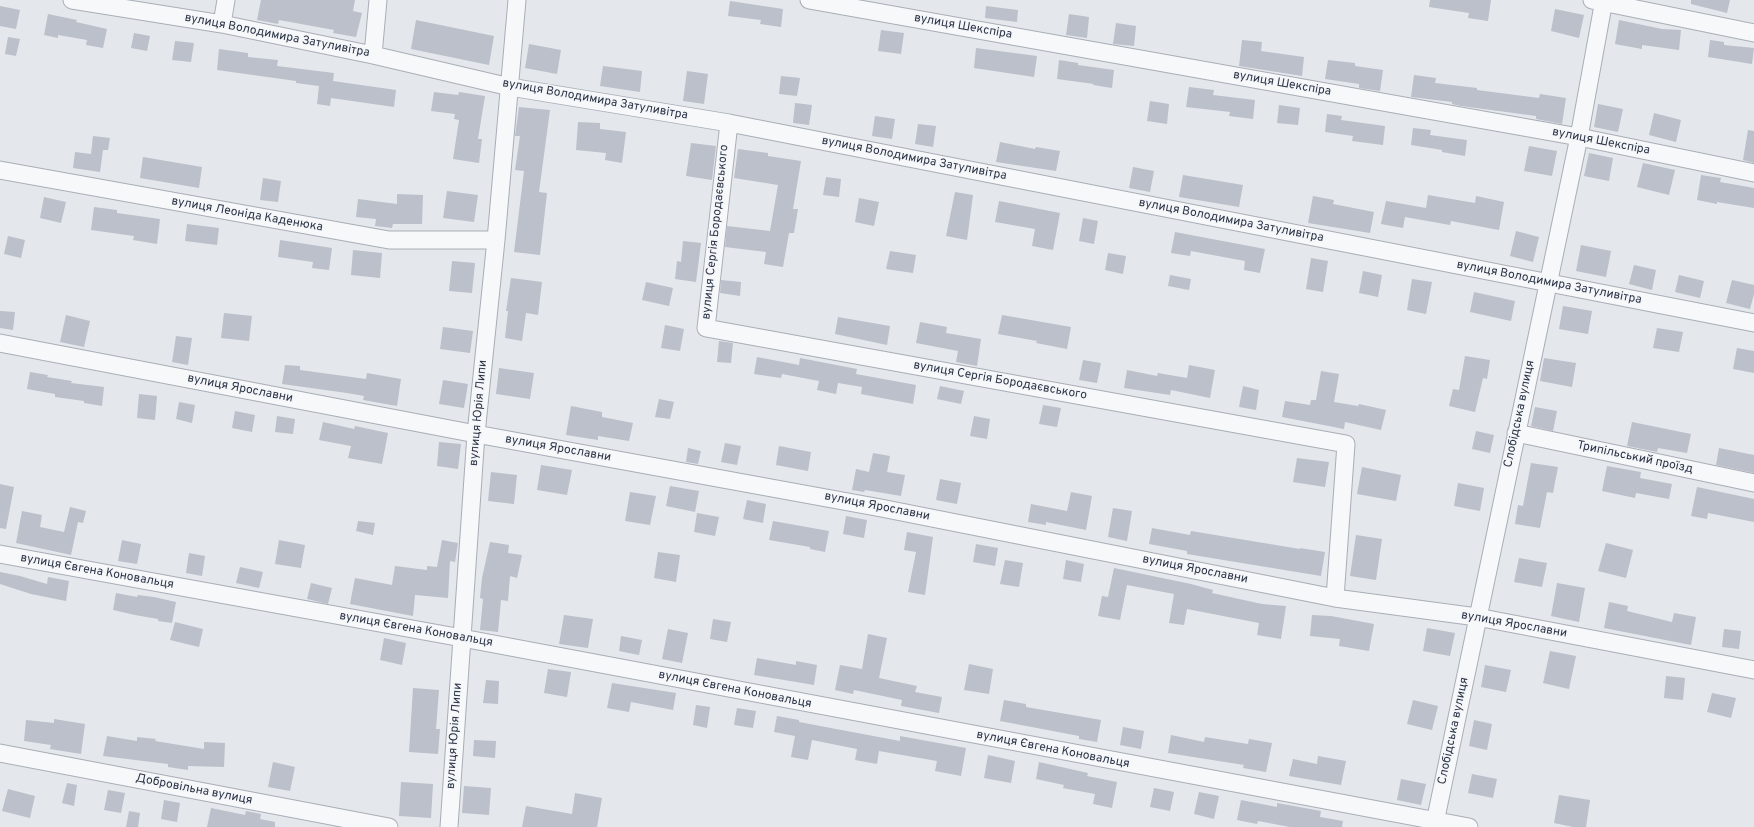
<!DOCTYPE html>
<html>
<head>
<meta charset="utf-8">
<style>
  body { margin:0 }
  canvas { display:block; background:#e4e7ec }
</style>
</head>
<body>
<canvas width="1754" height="827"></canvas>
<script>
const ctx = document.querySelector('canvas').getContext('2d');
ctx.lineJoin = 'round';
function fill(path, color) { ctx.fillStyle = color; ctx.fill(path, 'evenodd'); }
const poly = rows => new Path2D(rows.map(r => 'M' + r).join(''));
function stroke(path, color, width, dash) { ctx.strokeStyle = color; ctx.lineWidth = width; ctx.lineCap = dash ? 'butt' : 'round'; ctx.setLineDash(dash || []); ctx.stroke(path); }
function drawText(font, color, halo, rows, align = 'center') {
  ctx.font = font + ' Overpass,sans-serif'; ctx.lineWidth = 3; ctx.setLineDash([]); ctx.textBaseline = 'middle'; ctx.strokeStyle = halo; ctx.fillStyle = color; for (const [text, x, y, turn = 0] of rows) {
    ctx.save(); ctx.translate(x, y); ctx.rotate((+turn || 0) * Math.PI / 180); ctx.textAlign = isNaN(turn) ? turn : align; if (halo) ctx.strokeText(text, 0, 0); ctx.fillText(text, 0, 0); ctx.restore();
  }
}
const building = poly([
  [261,0,355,0,353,11,362,13,356,37,333,33,334,30,279,20,278,24,257,20],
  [1430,0,1491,0,1488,21,1468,18,1469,13,1429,7],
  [1691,0,1730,0,1727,13,1691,4],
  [730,1,783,9,781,27,760,24,761,20,728,16],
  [0,6,20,10,16,29,0,26],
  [986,6,1018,10,1017,22,985,18],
  [1555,9,1584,15,1579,38,1551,31],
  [48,14,77,20,76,22,107,29,103,48,86,45,87,40,58,35,58,38,44,35],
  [1069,14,1089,17,1087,38,1066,35],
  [416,20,494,36,489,65,411,49],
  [1619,20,1662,29,1681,30,1679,50,1642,45,1642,49,1615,44],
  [1116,23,1136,26,1134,46,1113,44],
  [881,30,904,33,901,54,878,51],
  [134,33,150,36,147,51,131,48],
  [8,37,20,39,16,56,5,54],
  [1242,40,1262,42,1261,51,1304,57,1302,76,1239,66],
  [1710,40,1724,42,1724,45,1754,48,1752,64,1708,57],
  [175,41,194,43,191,62,172,60],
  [529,44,561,50,557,74,525,68],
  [976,48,1037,56,1034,77,974,68],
  [219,49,248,53,248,57,278,60,277,66,334,73,333,81,396,90,394,107,331,98,330,106,317,104,319,86,296,83,296,81,217,70],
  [1059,60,1078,63,1078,65,1114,70,1112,88,1093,85,1094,84,1057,79],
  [1328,60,1355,63,1355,66,1383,70,1380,91,1359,88,1359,84,1325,79],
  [603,66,642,71,640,92,600,86],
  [687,71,708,74,704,104,683,101],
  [1414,75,1436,78,1435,83,1477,88,1477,90,1539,98,1540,94,1566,98,1562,124,1536,119,1536,116,1461,106,1452,104,1452,102,1411,97],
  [781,76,800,78,797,96,779,94],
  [1189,87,1214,90,1213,95,1255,100,1253,119,1229,116,1230,112,1186,107],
  [434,92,458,95,459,92,485,96,478,139,482,139,479,163,453,159,459,120,454,119,455,114,431,111],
  [1150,101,1169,104,1167,124,1147,121],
  [795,103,812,105,809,125,793,123],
  [1598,104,1623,109,1618,132,1594,127],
  [1279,105,1300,108,1298,125,1277,123],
  [519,107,550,110,539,192,547,193,540,255,514,252,524,171,515,170,520,136,515,136],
  [1654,113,1681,120,1676,142,1649,135],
  [1327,114,1342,116,1341,120,1385,126,1383,145,1352,141,1353,136,1325,132],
  [875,116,895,119,892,139,872,136],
  [578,122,600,123,600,129,626,132,622,163,605,160,606,153,576,150],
  [918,124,936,126,933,147,915,144],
  [1413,128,1431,130,1430,135,1467,140,1465,156,1442,152,1442,150,1411,145],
  [1748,130,1754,131,1754,163,1743,160],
  [93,136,110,138,108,150,103,150,100,172,73,168,75,152,91,154],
  [1000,142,1035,149,1036,147,1060,151,1056,171,996,162],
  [691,143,716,146,712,180,686,176],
  [1529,146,1557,151,1552,176,1524,171],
  [738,149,768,153,768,156,801,161,793,209,798,209,794,233,789,233,783,267,764,264,766,252,725,247,727,226,770,231,778,185,734,178],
  [1589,153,1613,158,1609,181,1584,176],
  [143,157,202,167,199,188,140,178],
  [1643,163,1675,170,1669,195,1637,187],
  [1133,167,1154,171,1150,192,1129,188],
  [1183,175,1243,185,1239,207,1179,197],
  [1701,175,1721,178,1720,182,1754,188,1754,208,1717,202,1717,204,1697,200],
  [826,177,841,179,839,197,823,195],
  [263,178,281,181,278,202,260,200],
  [447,191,478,195,474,222,443,218],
  [955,192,973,195,967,240,946,236],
  [397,194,423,195,422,224,393,224,392,228,375,226,376,219,356,217,358,199,397,204],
  [1428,195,1475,203,1476,196,1504,202,1499,230,1451,221,1450,225,1405,217,1403,228,1381,224,1386,201,1426,208],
  [1313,196,1334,200,1333,204,1374,212,1370,233,1308,223],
  [44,197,66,202,61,223,40,218],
  [859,198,879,202,874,226,855,222],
  [999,201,1060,213,1053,250,1032,246,1035,229,995,222],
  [94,207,117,210,117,213,160,219,157,244,133,240,134,236,91,230],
  [1083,218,1098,221,1094,244,1079,241],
  [187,224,219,228,217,245,185,241],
  [1516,231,1539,237,1533,262,1510,256],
  [1175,232,1265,249,1260,273,1244,270,1245,261,1191,251,1190,256,1171,253],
  [8,236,25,240,21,258,4,254],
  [280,240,332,248,329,270,312,268,313,262,278,257],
  [683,241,701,243,696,282,675,279,677,261,681,262],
  [1581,245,1611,251,1606,277,1576,271],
  [353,250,382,253,380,278,351,275],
  [890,251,916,255,913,273,886,269],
  [1108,253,1126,256,1123,274,1105,270],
  [1311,258,1328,261,1323,292,1306,289],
  [452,261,475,263,472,293,449,291],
  [1634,265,1656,270,1652,290,1629,284],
  [1363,271,1382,275,1378,297,1359,293],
  [1170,275,1191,279,1189,290,1168,286],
  [1679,275,1704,281,1700,298,1675,292],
  [511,278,542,282,538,315,526,313,522,341,505,338,508,311,506,311],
  [1412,279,1432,282,1426,314,1407,310],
  [721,280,741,282,740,296,720,293],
  [1732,280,1754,285,1754,294,1750,309,1726,303],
  [646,282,673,288,669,306,642,300],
  [1474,292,1515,301,1511,321,1470,312],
  [1563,306,1592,311,1588,334,1559,329],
  [0,311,15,312,13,330,0,328],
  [224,313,252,316,249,341,221,338],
  [66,315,90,321,84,347,60,342],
  [1002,315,1071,327,1067,349,1036,343,1037,341,998,334],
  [838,317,890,326,887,345,835,334],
  [920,322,947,327,946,333,981,339,977,366,956,362,958,351,916,343],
  [665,325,684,329,680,351,661,348],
  [443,327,473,331,470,353,440,349],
  [1657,328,1683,332,1679,352,1653,348],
  [176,336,192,338,188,365,172,362],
  [719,341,733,343,731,363,717,362],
  [1737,348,1754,351,1754,373,1733,369],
  [1465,356,1490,360,1487,379,1483,378,1475,412,1449,406,1453,389,1459,390],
  [757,357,799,365,800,358,857,369,856,374,916,385,913,404,861,394,862,387,838,383,836,394,817,390,819,381,782,374,781,378,754,374],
  [1544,358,1576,363,1572,387,1540,381],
  [1083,360,1101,363,1097,383,1079,380],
  [285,365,300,366,300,370,366,379,367,373,401,379,397,406,363,400,364,396,347,393,282,384],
  [1189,365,1215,370,1210,398,1171,390,1170,395,1124,388,1127,370,1157,376,1158,373,1187,378],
  [499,368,534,373,530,399,496,394],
  [1321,371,1339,374,1334,402,1358,406,1359,404,1386,410,1381,430,1345,422,1344,429,1282,417,1285,401,1310,405,1311,400,1316,400],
  [30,372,48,375,47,377,72,381,71,383,104,387,102,406,84,403,84,401,55,397,55,394,27,389],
  [443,380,468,384,464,408,439,404],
  [940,386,964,391,961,404,937,399],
  [1243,386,1259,390,1256,410,1239,407],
  [139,394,157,396,155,420,137,418],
  [659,399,674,402,670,419,655,417],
  [179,402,195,405,192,423,176,419],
  [1043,405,1061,408,1057,427,1039,424],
  [571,406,602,412,602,417,633,423,629,441,598,436,598,440,566,435],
  [1535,407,1557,411,1553,431,1531,426],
  [235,411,255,415,252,432,232,428],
  [277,416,295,419,293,434,275,432],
  [974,416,990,419,987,439,970,436],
  [323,422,354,429,355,426,388,433,382,464,348,458,351,446,319,440],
  [1632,422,1691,434,1687,453,1658,448,1657,452,1627,446],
  [1476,431,1494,435,1490,453,1472,449],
  [439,442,461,444,458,469,437,466],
  [725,443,741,446,737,465,721,462],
  [779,446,811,452,808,471,776,465],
  [688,448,701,451,698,464,686,462],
  [1719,448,1754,455,1754,473,1716,465],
  [873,453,890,456,887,472,905,475,901,496,865,490,864,492,852,490,856,469,869,472],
  [1297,458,1329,462,1325,487,1293,482],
  [1531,463,1558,467,1553,493,1547,492,1540,528,1515,524,1518,505,1523,506],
  [541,465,572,470,567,495,537,490],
  [1607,466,1641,472,1640,478,1672,484,1669,499,1636,493,1635,498,1602,491],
  [1362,467,1401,475,1396,501,1357,494],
  [491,472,517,475,514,504,488,501],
  [940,479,961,483,957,504,936,500],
  [1458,483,1484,488,1480,511,1454,506],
  [0,484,14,487,6,529,0,528],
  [670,486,699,491,695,512,666,506],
  [1697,487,1754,499,1754,522,1708,513,1707,519,1691,516],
  [630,492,656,496,650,525,625,521],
  [1071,492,1092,496,1086,530,1046,522,1046,525,1028,522,1031,504,1067,511],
  [747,500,766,504,763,523,743,519],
  [70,507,86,511,83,523,78,522,71,555,16,543,22,511,42,515,40,527,64,532],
  [1113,508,1132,511,1127,541,1108,537],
  [697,513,719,517,715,536,694,532],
  [846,516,867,520,864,538,843,534],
  [358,521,375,523,373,535,356,531],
  [773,521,829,531,825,552,810,549,810,547,769,540],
  [1152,528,1190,535,1191,531,1300,549,1300,548,1325,552,1321,576,1187,554,1187,551,1149,544],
  [907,532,933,537,925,595,908,592,916,552,904,550],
  [1356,535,1382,539,1376,580,1350,576],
  [122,540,141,544,137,564,118,561],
  [279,540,305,545,301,568,275,564],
  [442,540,458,543,455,562,450,561,448,598,415,595,413,616,350,604,355,578,392,585,395,566,427,570,427,566,437,567],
  [490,542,509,545,508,553,522,555,517,578,510,576,508,601,501,600,498,632,480,630,483,599,480,598,482,578],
  [1606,543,1633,550,1626,578,1598,571],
  [976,544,998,548,995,566,973,562],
  [658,552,680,555,676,582,654,578],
  [189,553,205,556,202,576,186,573],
  [1519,558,1547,563,1542,587,1514,582],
  [1005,560,1023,563,1019,587,1000,584],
  [1066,560,1084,564,1081,582,1063,579],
  [240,567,263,572,259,588,236,583],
  [1114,568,1191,584,1213,590,1212,593,1262,604,1286,606,1281,639,1257,635,1259,623,1187,609,1184,625,1169,623,1174,594,1127,585,1120,620,1098,616,1102,596,1108,597],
  [0,572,20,576,47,584,48,577,69,581,66,601,31,594,0,584],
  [311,583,332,588,328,604,307,599],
  [1557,583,1585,588,1579,622,1551,616],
  [116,593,137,597,138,595,154,597,176,602,172,623,158,621,158,619,135,615,113,610],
  [1609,602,1628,606,1627,611,1672,622,1674,613,1696,617,1691,645,1604,628],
  [564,615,593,619,588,648,559,644],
  [1312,615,1331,616,1374,624,1369,651,1339,646,1340,639,1310,636],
  [713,619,731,622,727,642,710,639],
  [175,622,203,629,199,647,170,640],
  [1427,628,1455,633,1450,656,1423,651],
  [668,629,688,633,682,663,662,659],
  [1724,629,1741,631,1739,649,1722,647],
  [868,634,887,638,879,678,917,686,915,692,942,697,939,713,901,706,902,700,854,690,853,694,835,690,840,665,862,669],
  [621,636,642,640,639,655,619,651],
  [384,638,406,643,402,665,380,660],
  [1550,651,1576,656,1569,689,1543,683],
  [757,658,796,665,796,661,817,665,814,685,754,675],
  [969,664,993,669,989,694,964,690],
  [1485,665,1511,670,1506,692,1481,687],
  [548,669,571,672,567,697,544,693],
  [1666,676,1685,678,1683,700,1664,698],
  [486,680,499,681,498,704,483,703],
  [612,683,676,693,673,710,631,702,629,712,607,708],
  [413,688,439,690,436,729,440,729,438,754,409,752],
  [1712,693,1736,698,1731,718,1707,712],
  [1004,700,1026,704,1026,707,1101,720,1097,742,1079,739,1079,736,1000,721],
  [1413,700,1438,706,1432,730,1407,724],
  [696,705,710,707,707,728,693,725],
  [737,708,756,711,753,728,734,725],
  [777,716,799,720,799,722,900,741,900,736,966,748,961,776,935,771,937,761,879,751,877,764,855,760,857,749,812,740,808,760,791,757,795,736,774,732],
  [54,719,85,724,81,754,50,749,51,745,24,741,26,720,54,723],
  [1474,720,1492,724,1487,750,1469,746],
  [1123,727,1144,731,1141,749,1120,745],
  [1171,735,1204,742,1205,737,1248,744,1249,739,1272,743,1266,772,1243,768,1244,765,1168,753],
  [107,736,137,741,137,737,156,739,155,741,204,749,204,742,225,743,224,767,188,766,188,770,168,767,168,764,103,756],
  [474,740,496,741,495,758,473,756],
  [988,755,1015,761,1011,783,984,778],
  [1318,756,1346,761,1341,785,1289,776,1293,759,1317,764],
  [273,762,295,767,290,791,268,787],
  [1039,762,1088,773,1087,776,1117,782,1112,808,1093,804,1095,794,1063,788,1064,785,1036,779],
  [1472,774,1497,779,1493,798,1468,793],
  [1401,779,1426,784,1421,805,1397,800],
  [401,782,433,784,431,818,399,816],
  [67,783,77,785,74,806,62,803],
  [464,786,491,788,489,815,462,813],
  [1154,788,1174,792,1170,811,1150,807],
  [8,789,35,796,30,818,2,811],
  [108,790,125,793,121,813,104,810],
  [1199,792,1219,796,1214,819,1194,814],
  [575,793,602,798,597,827,522,827,526,806,572,814],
  [1559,795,1590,800,1586,827,1573,827,1554,823],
  [164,800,180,803,177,822,161,819],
  [1241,800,1277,807,1277,803,1321,811,1320,817,1343,821,1342,827,1290,827,1258,821,1257,824,1237,820],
  [211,808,245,815,246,811,261,814,260,819,275,822,275,827,207,827],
  [129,811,140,813,138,827,126,827]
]);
const minor = poly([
  [72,0,222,24,373,55,510,87,729,123,1754,323],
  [809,0,1579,137,1754,173],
  [1592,0,1754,33],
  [222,24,226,0],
  [373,55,378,0],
  [729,123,706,328,1346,444,1335,598],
  [0,170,389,240,496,240],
  [0,343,476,434,881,508,1335,598,1477,617,1754,670],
  [1516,433,1754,483],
  [0,554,462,638,1469,827],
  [0,753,389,827],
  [449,827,476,434,496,240,517,0],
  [1434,827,1579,137,1604,0]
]);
const streetNames = [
  ["вулиця Шекспіра",963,27,10],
  ["вулиця Володимира Затуливітра",277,36,11],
  ["вулиця Шекспіра",1282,84,10],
  ["вулиця Володимира Затуливітра",595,100,10],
  ["вулиця Шекспіра",1601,142,11],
  ["вулиця Володимира Затуливітра",914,159,11],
  ["вулиця Леоніда Каденюка",247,215,10],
  ["вулиця Володимира Затуливітра",1231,221,11],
  ["вулиця Сергія Бородаєвського",716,232,-84],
  ["вулиця Володимира Затуливітра",1549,283,11],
  ["вулиця Сергія Бородаєвського",1000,381,10],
  ["вулиця Ярославни",240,389,11],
  ["вулиця Юрія Липи",479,413,-85],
  ["Слобідська вулиця",1520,414,-78],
  ["вулиця Ярославни",558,449,10],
  ["Трипільський проїзд",1635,458,12],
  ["вулиця Ярославни",877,507,11],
  ["вулиця Ярославни",1195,570,11],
  ["вулиця Євгена Коновальця",97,572,10],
  ["вулиця Ярославни",1514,625,10],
  ["вулиця Євгена Коновальця",416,630,10],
  ["вулиця Євгена Коновальця",735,690,11],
  ["Слобідська вулиця",1454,731,-78],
  ["вулиця Юрія Липи",455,736,-86],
  ["вулиця Євгена Коновальця",1053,750,11],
  ["Добровільна вулиця",194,790,11]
];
fill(building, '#bbc0ca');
stroke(minor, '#a9aeb7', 19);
stroke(minor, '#f7f8fa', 17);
drawText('12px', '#2b3445', '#f4f6f9', streetNames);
</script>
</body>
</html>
